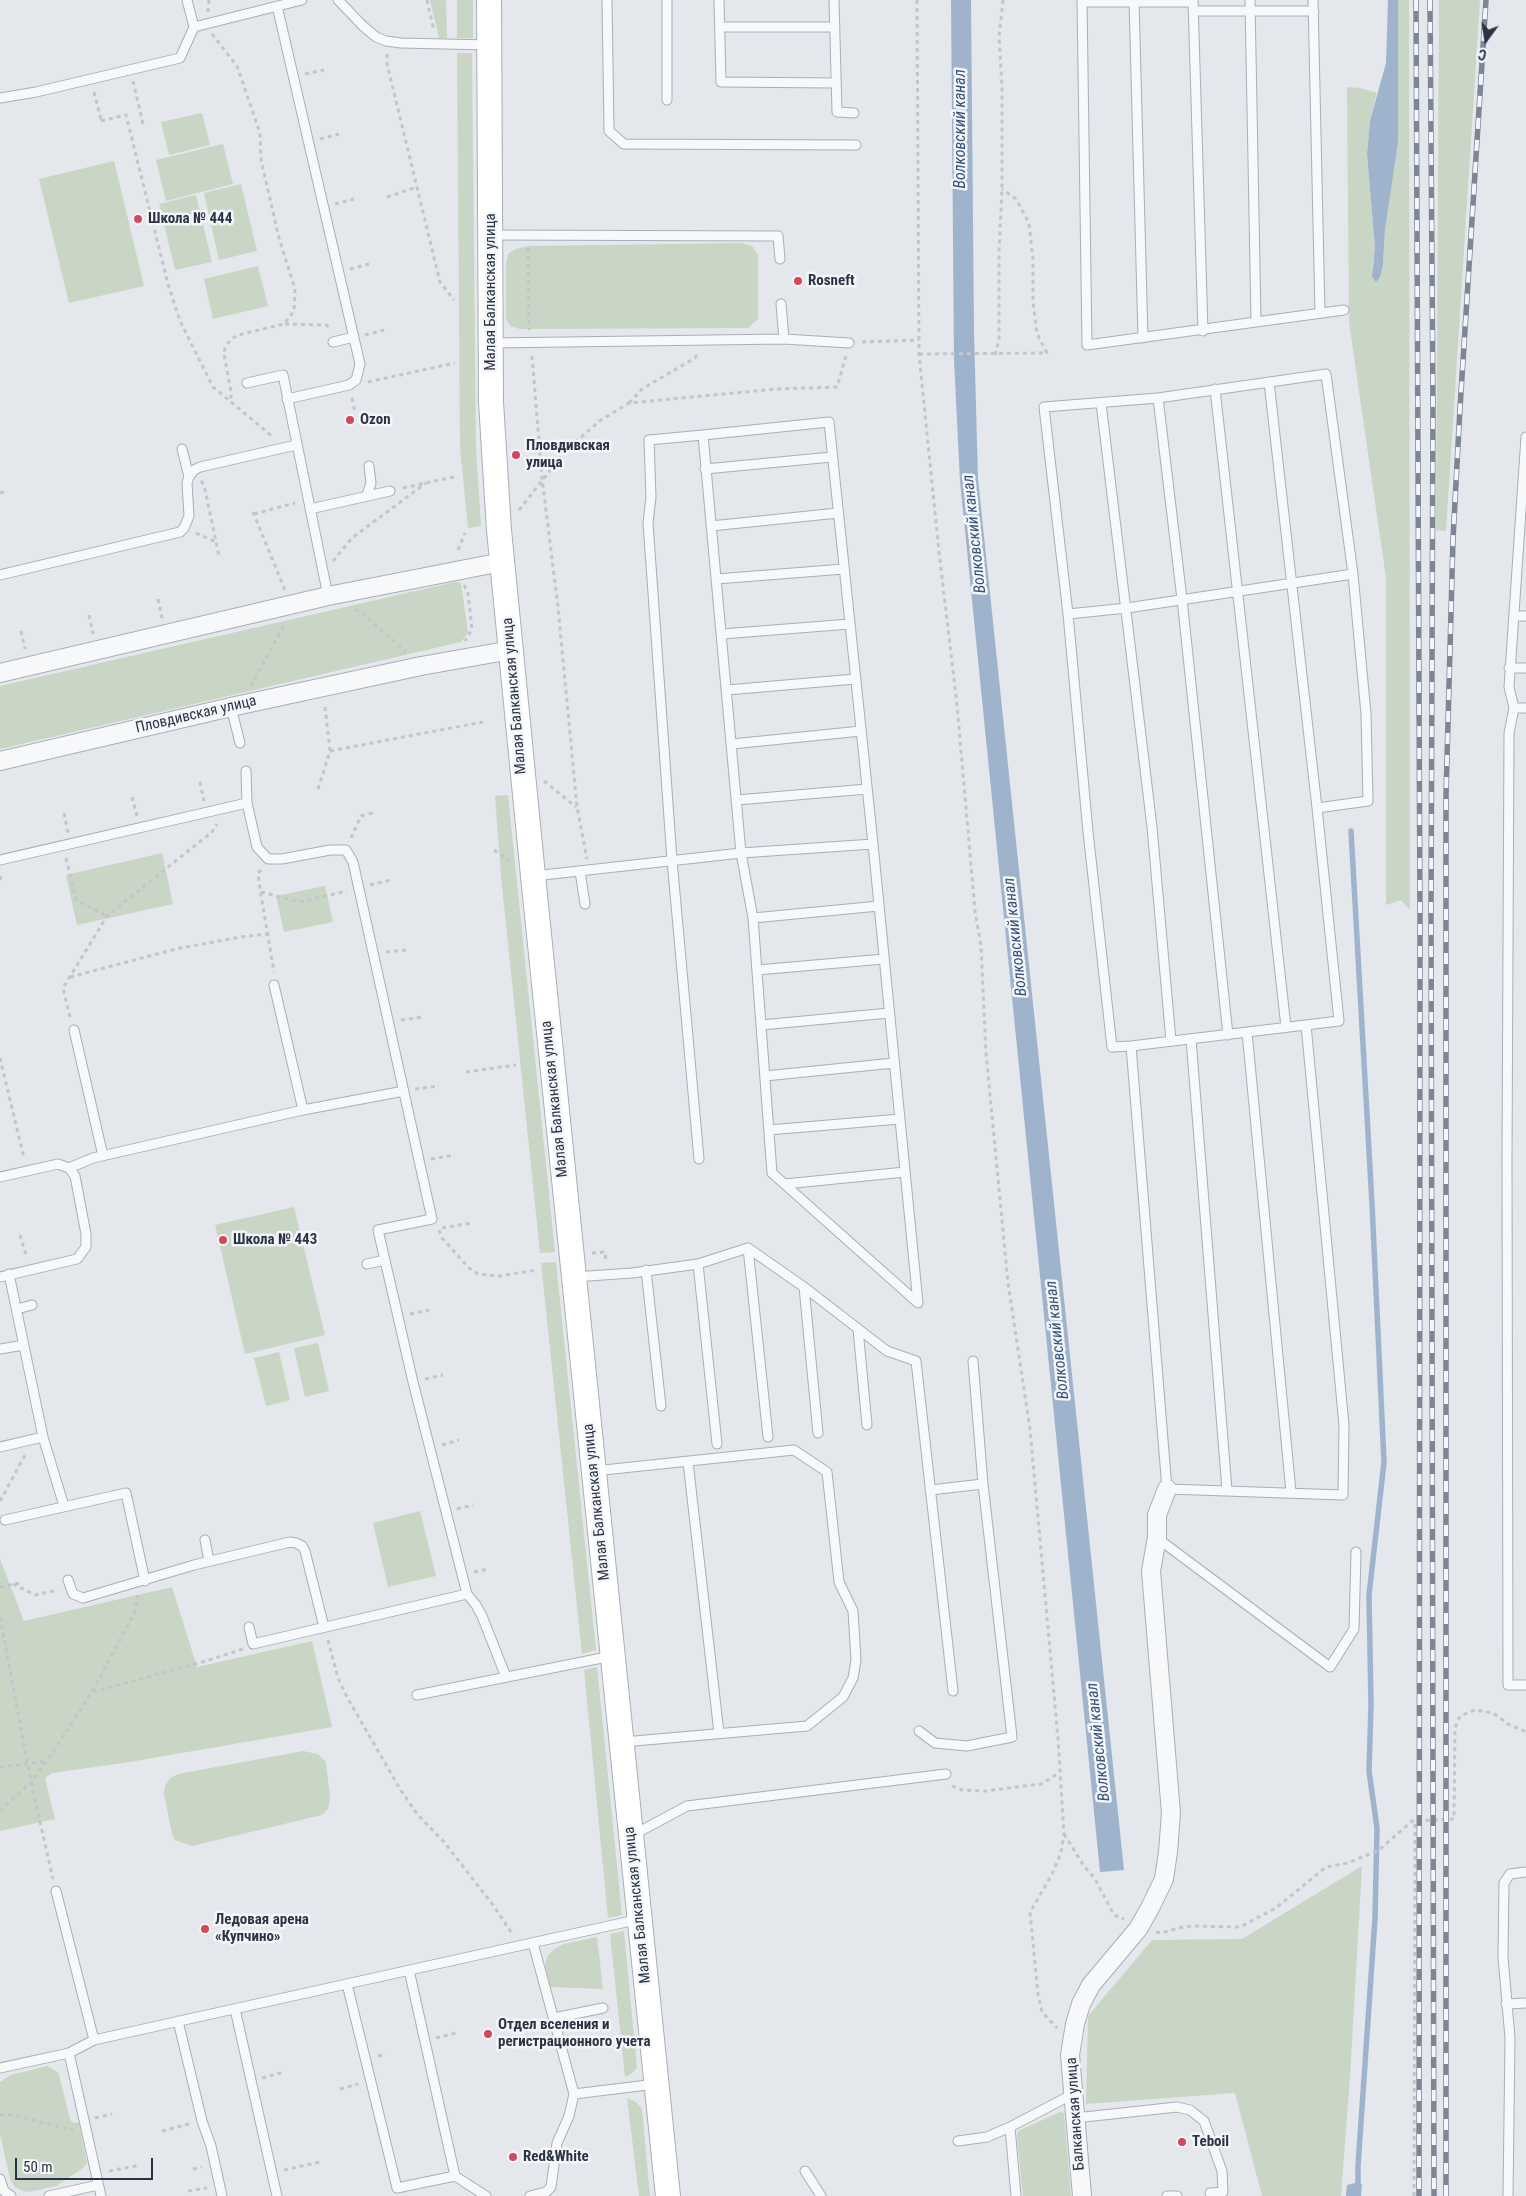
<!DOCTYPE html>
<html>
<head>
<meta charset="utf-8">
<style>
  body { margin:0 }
  #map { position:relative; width:1526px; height:2196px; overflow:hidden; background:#e4e7ec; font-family:"Roboto Condensed",sans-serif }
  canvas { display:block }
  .north { position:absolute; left:1461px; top:15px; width:50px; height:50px; -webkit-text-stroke:4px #f4f6f9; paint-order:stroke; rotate:194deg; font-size:14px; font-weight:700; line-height:20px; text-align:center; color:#2b3445 }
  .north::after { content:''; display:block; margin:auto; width:18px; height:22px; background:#2b3445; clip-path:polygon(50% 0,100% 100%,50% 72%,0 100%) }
  .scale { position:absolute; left:15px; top:2158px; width:138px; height:22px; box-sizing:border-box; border:2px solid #2b3445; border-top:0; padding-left:6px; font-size:15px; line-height:18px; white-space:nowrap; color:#2b3445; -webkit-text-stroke:4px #f4f6f9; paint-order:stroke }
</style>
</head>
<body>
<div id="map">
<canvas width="1526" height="2196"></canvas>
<div class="north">С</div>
<div class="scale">50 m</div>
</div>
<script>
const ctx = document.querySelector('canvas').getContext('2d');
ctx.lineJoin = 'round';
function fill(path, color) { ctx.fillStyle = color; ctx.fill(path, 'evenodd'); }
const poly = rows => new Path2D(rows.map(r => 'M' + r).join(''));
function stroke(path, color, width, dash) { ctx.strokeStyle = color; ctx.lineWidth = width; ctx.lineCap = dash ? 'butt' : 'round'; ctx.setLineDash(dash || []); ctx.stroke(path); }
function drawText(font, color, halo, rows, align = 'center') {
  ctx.font = font + ' "Roboto Condensed",sans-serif'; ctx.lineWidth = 5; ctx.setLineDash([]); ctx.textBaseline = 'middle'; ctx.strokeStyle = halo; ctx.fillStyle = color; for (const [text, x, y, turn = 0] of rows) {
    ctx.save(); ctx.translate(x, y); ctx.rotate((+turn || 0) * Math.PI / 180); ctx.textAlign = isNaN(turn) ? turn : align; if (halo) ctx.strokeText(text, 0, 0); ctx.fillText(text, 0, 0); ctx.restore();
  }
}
const green = poly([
  [430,0,446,0,447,38,439,38],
  [457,0,473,0,473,38,457,38],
  [1398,0,1409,0,1410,910,1401,900,1386,905,1386,578,1349,322,1347,87,1360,88,1377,93,1370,121,1367,154,1375,247,1372,270,1383,265,1385,230,1398,143],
  [1439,0,1480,0,1446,531,1436,530],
  [457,53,472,53,476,448,481,526,468,528,460,448],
  [202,113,210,145,169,155,161,122],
  [223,144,233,184,166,201,156,160],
  [114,161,144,286,69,303,39,179],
  [241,184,257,251,219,260,204,193],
  [196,195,212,262,175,270,159,204],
  [741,243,752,246,758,255,758,319,748,328,520,329,510,326,506,319,506,264,508,254,515,249,528,246],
  [258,266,268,306,213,319,204,279],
  [455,582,461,583,468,633,461,642,0,749,0,686],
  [508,795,555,1252,540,1253,501,876,495,796],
  [162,853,173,904,77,925,66,875],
  [325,886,333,922,284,932,276,896],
  [294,1207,325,1335,245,1354,215,1225],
  [556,1262,596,1650,582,1654,541,1263],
  [318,1343,329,1391,305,1397,294,1348],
  [279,1352,290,1400,266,1406,254,1358],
  [420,1511,436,1576,388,1587,373,1523],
  [0,1559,24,1621,172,1587,197,1667,312,1641,332,1727,130,1762,52,1773,45,1778,55,1819,0,1831],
  [597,1667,622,1915,608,1918,584,1670],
  [303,1751,318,1754,326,1762,330,1798,328,1809,322,1815,192,1846,175,1840,172,1834,164,1794,165,1786,170,1778,178,1774],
  [1362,1866,1350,2077,1341,2196,1262,2196,1235,2093,1086,2104,1088,2016,1152,1940,1242,1939],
  [624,1931,637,2068,631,2074,625,2077,610,1934],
  [597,1937,603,1989,550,1987,545,1965,548,1955,556,1948,564,1944],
  [47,2066,58,2072,71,2122,79,2123,87,2163,83,2168,56,2186,29,2192,23,2191,15,2187,10,2179,0,2134,0,2082,11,2075],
  [627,2098,636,2102,642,2109,650,2196,639,2196],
  [1060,2112,1064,2113,1071,2196,1023,2196,1017,2137,1018,2131]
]);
const water = poly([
  [951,0,971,0,974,332,978,479,1124,1870,1100,1872,960,481,954,360],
  [1388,0,1398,0,1398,143,1385,230,1383,265,1380,277,1376,282,1372,277,1375,247,1367,154,1370,121,1386,63],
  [1355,2183,1362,2184,1361,2196,1346,2196,1347,2185]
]);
const stream = poly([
  [1351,831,1372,1204,1384,1462,1369,1595,1371,1705,1369,1771,1377,1828,1375,1918,1358,2166,1358,2196]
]);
const path = poly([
  [427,0,434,31],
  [917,0,919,354,939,552,957,705,975,911,981,946,986,1053,1008,1283,1030,1429,1058,1739,1064,1834,1061,1853,1051,1876,1030,1912,1038,1994,1042,2012,1057,2028],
  [208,12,209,0],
  [212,34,237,66,260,133,261,160,279,238,295,289,294,311,284,324,238,335,230,340,225,348,224,354,231,392,231,403],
  [387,54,387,64,440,282,454,300],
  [305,74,324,70],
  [133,81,143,124],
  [94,92,102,123],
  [101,121,126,115,168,284,180,321,213,387,273,437],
  [320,139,339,134],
  [387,197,417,187],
  [335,204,354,199],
  [528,248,529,330],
  [350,269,369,264],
  [285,324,326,325,332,329],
  [365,335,384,330],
  [862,342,919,340],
  [919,354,1047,353,1037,334,1033,302,1033,259,1029,223,1016,199,1002,189],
  [995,355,999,340,999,252,1002,189,1002,86,999,37,1003,0],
  [532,356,542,478,558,607,577,807,587,859],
  [368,382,455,363],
  [352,398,355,412],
  [629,403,642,389,695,358,698,353],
  [201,481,204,485,219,556],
  [403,488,458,476],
  [0,493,5,491],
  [519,510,567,449,601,420,629,403,776,389,837,387,846,356],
  [253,512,285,590],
  [254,514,295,503],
  [196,533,216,542],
  [458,550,465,533],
  [333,561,352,538,426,483],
  [464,585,468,593,472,629,465,641],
  [158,599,162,618],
  [355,609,362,613,406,652],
  [89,615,93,634],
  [21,631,25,649],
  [251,686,284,625],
  [325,707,330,751],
  [544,781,576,807],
  [200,782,204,801],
  [318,789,330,751,483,722],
  [132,797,137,816],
  [64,813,68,833],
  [351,838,361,816,376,812],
  [494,850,510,861],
  [66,858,76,900,107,916],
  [261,870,258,873,261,895,274,972],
  [0,880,2,872],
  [370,885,391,880],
  [261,892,299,902,347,891],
  [386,952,407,950],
  [70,977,176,949,240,937,267,934],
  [70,1017,63,988,107,916,212,832,217,824],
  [401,1020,423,1017],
  [0,1058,24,1158],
  [466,1072,516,1065],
  [415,1089,439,1086],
  [431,1159,455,1155],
  [442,1228,471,1223],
  [439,1230,442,1238,469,1268,478,1274,499,1276,537,1270],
  [20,1235,27,1258],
  [592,1253,605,1252,606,1262],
  [410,1314,429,1310],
  [425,1379,443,1375],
  [442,1445,459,1440],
  [0,1501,25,1455],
  [457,1509,473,1505],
  [474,1572,488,1569],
  [13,1584,35,1595,58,1590],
  [0,1587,19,1583],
  [0,1617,31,1782,53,1879],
  [328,1640,338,1678,347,1697,400,1789,417,1814,444,1842,493,1905,513,1935],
  [93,1692,206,1661,243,1649],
  [0,1767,47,1761],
  [952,1786,962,1790,986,1791,1041,1784,1059,1773],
  [0,1811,31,1782,47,1761,92,1692,134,1614,138,1595],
  [1064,1834,1084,1866,1095,1879,1114,1915,1124,1919],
  [1156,1932,1162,1933,1178,1928,1192,1926,1240,1927,1276,1908,1326,1867,1348,1863,1379,1850,1412,1821,1454,1819,1455,1728,1460,1716,1475,1710,1493,1713,1508,1724,1526,1732],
  [436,2038,456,2033],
  [509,2046,545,2037],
  [378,2056,386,2054],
  [262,2078,284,2072],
  [340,2089,358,2084],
  [0,2115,12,2115,73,2130],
  [95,2118,112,2114],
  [162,2131,189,2124],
  [193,2169,202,2167],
  [284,2170,320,2162],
  [109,2171,140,2165],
  [188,2191,207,2188],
  [1414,2196,1415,1821]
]);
const lane = poly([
  [187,0,194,27],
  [338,0,363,26,376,37,386,41,401,43,489,45],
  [607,0,609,131,624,144,856,145],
  [667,0,667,100],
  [719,0,721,82,835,83],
  [834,0,837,112,854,113],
  [1082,0,1087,345,1344,310],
  [1134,0,1143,338],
  [1193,0,1203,331],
  [1250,0,1256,321],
  [1313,0,1320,313],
  [1082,2,1193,2],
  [277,6,360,364,356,380,349,385,287,399],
  [1193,11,1314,11],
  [720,27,835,27],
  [0,98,36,92,180,58,194,27,302,0],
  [491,235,778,236,780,259],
  [784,339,849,343],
  [333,342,354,337],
  [492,343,784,339,781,304],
  [1269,382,1317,808],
  [247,383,283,375,328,596],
  [1215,389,1286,1027],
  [1158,398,1182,599,1228,1035],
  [1101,403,1152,827,1171,1041],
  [829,422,873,844,918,1303,772,1173,753,918,741,853,703,435,829,422],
  [1526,437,1509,687,1514,708,1509,733,1507,1159,1508,1685,1526,1685],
  [182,449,189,477],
  [705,469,832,457],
  [367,495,371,483,369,466],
  [310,509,390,491],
  [711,526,838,513],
  [0,575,180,532,184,528,189,516,187,483,189,477,194,470,200,467,296,445],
  [716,579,844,569],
  [1068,614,1127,608,1353,574],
  [1514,616,1526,616],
  [722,634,850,624],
  [1509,668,1526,668],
  [727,690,855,679],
  [231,707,240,743],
  [1514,708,1526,708],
  [732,744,861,731],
  [246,771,247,803,257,847,268,859,282,859,330,850,346,850,353,862,432,1219,378,1230,413,1382,467,1594,476,1605,482,1616,506,1677],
  [737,800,867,789],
  [0,860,247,803],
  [580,871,585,904],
  [534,876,741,853,873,844],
  [753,918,879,906],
  [757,970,884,959],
  [274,985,303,1110],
  [761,1025,889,1013],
  [74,1030,103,1156],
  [1247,1032,1291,1492],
  [1191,1039,1227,1490],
  [1131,1046,1339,1021,1317,808,1368,801,1366,714,1353,574,1326,374,1158,398,1044,407,1068,614,1088,832,1112,1047,1131,1046,1167,1489,1343,1495,1344,1425,1306,1025],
  [765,1076,894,1063],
  [769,1130,900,1119],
  [699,1159,672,860,648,523,651,497,649,440,703,435],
  [69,1168,93,1158,303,1110,404,1091],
  [0,1177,58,1164,69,1168,75,1176,86,1234,86,1247,77,1259,0,1277],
  [785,1184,905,1172],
  [748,1248,768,1437],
  [367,1264,385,1260],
  [698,1264,717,1444],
  [646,1270,661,1406],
  [9,1274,43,1437,64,1506],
  [574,1277,632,1273,698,1264,748,1248,804,1287,887,1351,916,1361,953,1691],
  [804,1287,818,1433],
  [17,1309,32,1305],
  [858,1329,867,1425],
  [0,1349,24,1345],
  [0,1447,43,1437],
  [688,1462,719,1733],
  [594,1471,794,1450,827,1472,839,1582,853,1611,856,1660,853,1678,843,1697,807,1726,623,1742],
  [930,1490,983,1484],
  [5,1520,126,1493,145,1581],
  [1157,1538,1330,1667,1354,1629,1356,1552],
  [205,1540,209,1561],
  [68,1580,73,1594,83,1598,194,1565,290,1542,296,1543,302,1546,305,1551,324,1627],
  [249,1627,253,1644,467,1594],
  [417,1695,612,1656],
  [919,1731,935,1743,967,1746,1012,1737,983,1484,973,1361],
  [633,1835,687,1806,946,1774],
  [56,1891,94,2040],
  [347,1984,397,2188,455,2176,409,1970],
  [1506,2004,1526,2003],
  [235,2009,277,2196],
  [554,2018,603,2008],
  [178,2021,202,2121,211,2146,222,2196],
  [69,2053,101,2196],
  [0,2068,69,2053,94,2040,640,1919],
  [574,2094,656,2084],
  [1075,2118,1177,2107,1190,2110,1204,2121,1222,2171,1223,2192,1210,2193],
  [1010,2127,1073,2094],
  [958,2141,987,2137,1010,2127,1016,2196],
  [805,2171,821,2196],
  [455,2176,486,2196],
  [0,2179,4,2191,11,2196],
  [49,2196,98,2185],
  [530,2196,546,2192,551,2187,557,2143,569,2116,574,2094,533,1943],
  [1167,2196,1177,2196],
  [1508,2196,1510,2038,1503,1957,1504,1883,1510,1874,1526,1872]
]);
const street = poly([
  [0,673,328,596,502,562],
  [0,761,231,707,421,666,511,650],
  [1082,2196,1070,2055,1075,2024,1081,2004,1091,1985,1138,1929,1150,1908,1164,1879,1168,1852,1171,1813,1151,1571,1157,1537,1157,1515,1167,1489]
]);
const secondary = poly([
  [489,0,491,402,499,530,533,876,668,2196]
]);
const rail = poly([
  [1416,0,1420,917,1419,2196],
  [1430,0,1433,404,1431,914,1434,2196],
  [1446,2196,1446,796,1453,539,1460,408,1486,0]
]);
const markers = [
  [138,219,5,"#d1495b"],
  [798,281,5,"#d1495b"],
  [350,420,5,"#d1495b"],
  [516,455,5,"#d1495b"],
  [223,1240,5,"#d1495b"],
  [205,1929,5,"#d1495b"],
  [488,2034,5,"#d1495b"],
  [1182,2142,5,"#d1495b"],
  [513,2157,5,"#d1495b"]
];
const poiNames = [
  ["Школа № 444",148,219],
  ["Rosneft",808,281],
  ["Ozon",360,420],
  ["Пловдивская",526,446],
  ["улица",526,463],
  ["Школа № 443",233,1240],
  ["Ледовая арена",215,1920],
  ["«Купчино»",215,1937],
  ["Отдел вселения и",498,2025],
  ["регистрационного учета",498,2042],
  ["Teboil",1192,2142],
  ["Red&White",523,2157]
];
const streetNames = [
  ["Малая Балканская улица",491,292,-90],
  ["Малая Балканская улица",515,696,-95],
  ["Пловдивская улица",196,715,-13],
  ["Малая Балканская улица",555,1099,-96],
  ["Малая Балканская улица",597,1502,-96],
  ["Малая Балканская улица",638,1905,-96],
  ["Балканская улица",1076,2114,-94]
];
const waterNames = [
  ["Волковский канал",961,129,-90],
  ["Волковский канал",975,534,-96],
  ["Волковский канал",1016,937,-96],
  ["Волковский канал",1058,1340,-96],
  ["Волковский канал",1099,1742,-96]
];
fill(green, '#c9d6c5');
fill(water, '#9fb4cc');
stroke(stream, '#9fb4cc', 5.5);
stroke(lane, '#a9aeb7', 11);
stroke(street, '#a9aeb7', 20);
stroke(secondary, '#a9aeb7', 26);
stroke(path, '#c2c5cb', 3, [4, 4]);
stroke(lane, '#f7f8fa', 9);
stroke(street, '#f7f8fa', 18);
stroke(secondary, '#fff', 24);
stroke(rail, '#7d8696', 5.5);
stroke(rail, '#f4f6f9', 4, [11]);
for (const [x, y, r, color] of markers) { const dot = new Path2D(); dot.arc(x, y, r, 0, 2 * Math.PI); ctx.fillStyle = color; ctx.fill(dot); stroke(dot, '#f4f6f9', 2); }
drawText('bold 15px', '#2b3445', '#f4f6f9', poiNames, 'left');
drawText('15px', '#2b3445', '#f4f6f9', streetNames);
drawText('italic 16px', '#34527a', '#f4f6f9', waterNames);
</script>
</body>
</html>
